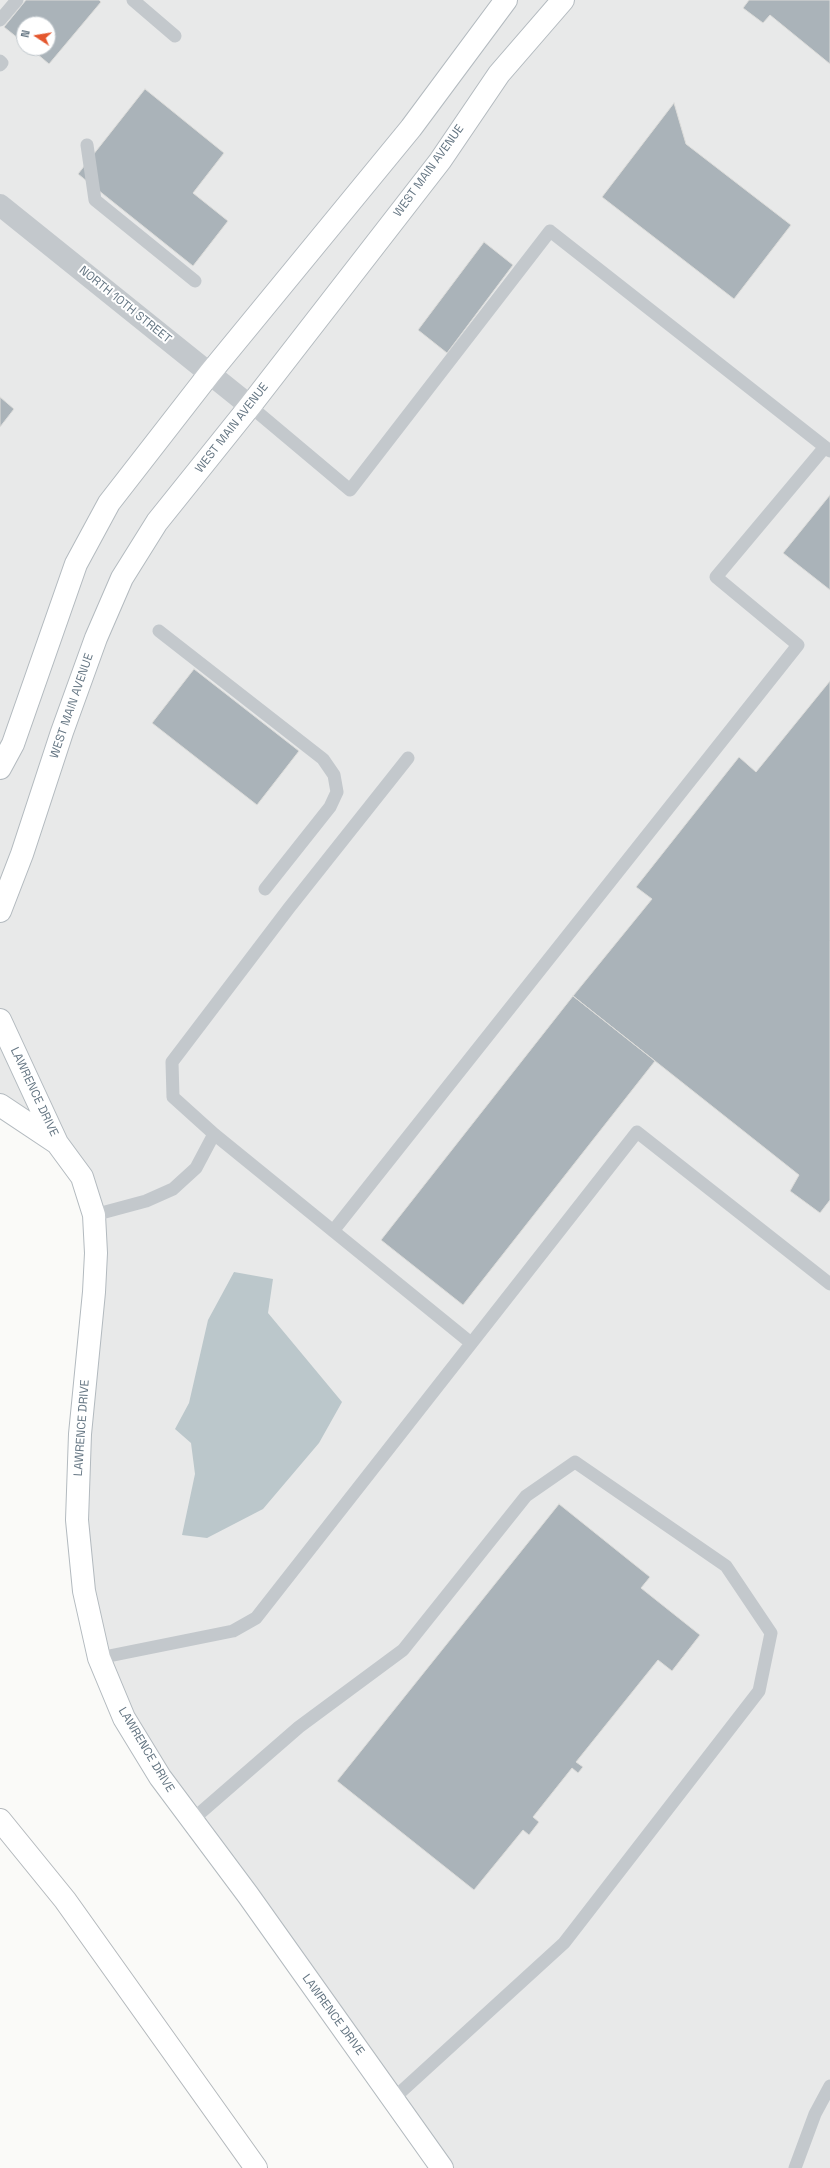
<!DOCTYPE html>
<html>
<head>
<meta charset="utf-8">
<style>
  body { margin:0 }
  #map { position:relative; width:830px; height:2168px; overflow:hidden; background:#fafaf8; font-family:"Space Grotesk",sans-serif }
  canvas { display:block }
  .north { position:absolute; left:16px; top:16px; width:40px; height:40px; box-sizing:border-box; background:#fff; border:1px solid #c1c8cd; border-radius:50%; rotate:282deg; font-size:11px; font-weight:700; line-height:16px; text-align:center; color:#657683 }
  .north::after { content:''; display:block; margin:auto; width:14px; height:18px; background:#e4572e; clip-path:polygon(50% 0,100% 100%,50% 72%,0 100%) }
</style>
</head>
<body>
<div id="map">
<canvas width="830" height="2168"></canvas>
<div class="north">N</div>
</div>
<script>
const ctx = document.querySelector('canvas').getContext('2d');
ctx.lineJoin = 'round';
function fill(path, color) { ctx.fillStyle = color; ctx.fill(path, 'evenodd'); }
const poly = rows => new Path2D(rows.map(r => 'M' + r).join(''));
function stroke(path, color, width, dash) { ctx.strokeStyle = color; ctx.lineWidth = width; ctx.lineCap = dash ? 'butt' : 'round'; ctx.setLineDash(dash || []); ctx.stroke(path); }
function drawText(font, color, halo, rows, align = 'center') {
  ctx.font = font + ' "Space Grotesk",sans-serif'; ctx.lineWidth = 4; ctx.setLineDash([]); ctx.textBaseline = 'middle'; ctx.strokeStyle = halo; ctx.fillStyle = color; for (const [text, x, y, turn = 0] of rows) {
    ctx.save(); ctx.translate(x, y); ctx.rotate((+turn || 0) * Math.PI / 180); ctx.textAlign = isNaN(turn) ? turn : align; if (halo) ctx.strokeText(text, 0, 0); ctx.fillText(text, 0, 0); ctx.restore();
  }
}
const built = poly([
  [0,0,830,0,830,2168,442,2168,124,1718,84,1591,94,1216,57,1143,0,1118],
  [24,24,48,24,48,48,24,48]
]);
const water = poly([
  [234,1272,273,1279,268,1313,342,1402,319,1443,263,1509,207,1538,182,1535,195,1474,191,1443,175,1429,189,1403,208,1320]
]);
const building = poly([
  [26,0,99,0,101,2,49,64,30,48,48,48,48,24,24,24,24,43,4,27,26,0],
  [749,0,830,0,830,64,770,15,763,23,743,8,749,0],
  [145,89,224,153,193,193,228,221,193,266,78,174,145,89],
  [674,103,686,144,791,225,734,299,602,197,674,103],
  [484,242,513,265,447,353,418,330,484,242],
  [0,397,14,409,0,427,0,397],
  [830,495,830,590,783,553,830,495],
  [194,669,299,751,257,805,152,723,194,669],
  [830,681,830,1200,820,1213,790,1191,799,1175,573,996,652,899,636,887,739,757,756,772,830,681],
  [573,996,655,1061,463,1305,381,1240,573,996],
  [559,1504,650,1577,641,1588,700,1635,672,1671,658,1660,576,1762,583,1767,578,1773,572,1768,533,1817,539,1822,529,1835,523,1830,474,1890,337,1781,559,1504]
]);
const service = poly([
  [133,0,175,36],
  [0,20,17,0],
  [0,61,2,63,0,65],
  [87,145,95,200,195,281],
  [250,406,350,490,550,231,830,451],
  [159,631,323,759,334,775,337,792,330,807,265,889],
  [408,758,289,908,172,1062,173,1097,214,1134,471,1343],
  [94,1215,146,1201,173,1189,196,1168,214,1134],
  [333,1231,798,645,716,577,825,447],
  [99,1658,233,1631,256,1618,637,1132,830,1284],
  [192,1820,299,1727,403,1650,526,1496,575,1462,726,1566,771,1633,759,1691,564,1943,393,2099],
  [795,2168,815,2114,830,2086]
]);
const minor = poly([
  [0,205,250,406]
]);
const secondary = poly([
  [0,768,13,744,76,564,109,503,210,373,411,128,506,0],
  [0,911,22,854,62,732,96,638,122,578,157,522,250,406,440,161,499,74,563,0],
  [0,1020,57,1143,82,1177,94,1215,96,1253,94,1292,80,1434,77,1520,84,1591,99,1658,124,1718,160,1777,248,1895,442,2168],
  [0,1105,57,1143]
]);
const motorway = poly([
  [0,1820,65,1900,256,2168]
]);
const streetNames = [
  ["WEST MAIN AVENUE",429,171,-54],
  ["NORTH 10TH STREET",125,305,39],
  ["WEST MAIN AVENUE",232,428,-52],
  ["WEST MAIN AVENUE",72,706,-71],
  ["LAWRENCE DRIVE",34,1092,65],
  ["LAWRENCE DRIVE",82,1428,-86],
  ["LAWRENCE DRIVE",146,1750,59],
  ["LAWRENCE DRIVE",333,2015,54]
];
fill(built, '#e8e9e9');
fill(water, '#bbc7cb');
fill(building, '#aab3b9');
stroke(building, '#dcdcda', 1);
stroke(secondary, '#b3babf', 24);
stroke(motorway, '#b4b9bd', 24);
stroke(service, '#c3c8cc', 13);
stroke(minor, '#c3c8cc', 22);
stroke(secondary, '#fff', 22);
stroke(motorway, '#fff', 22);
drawText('12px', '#657683', '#fff', streetNames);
</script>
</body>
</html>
